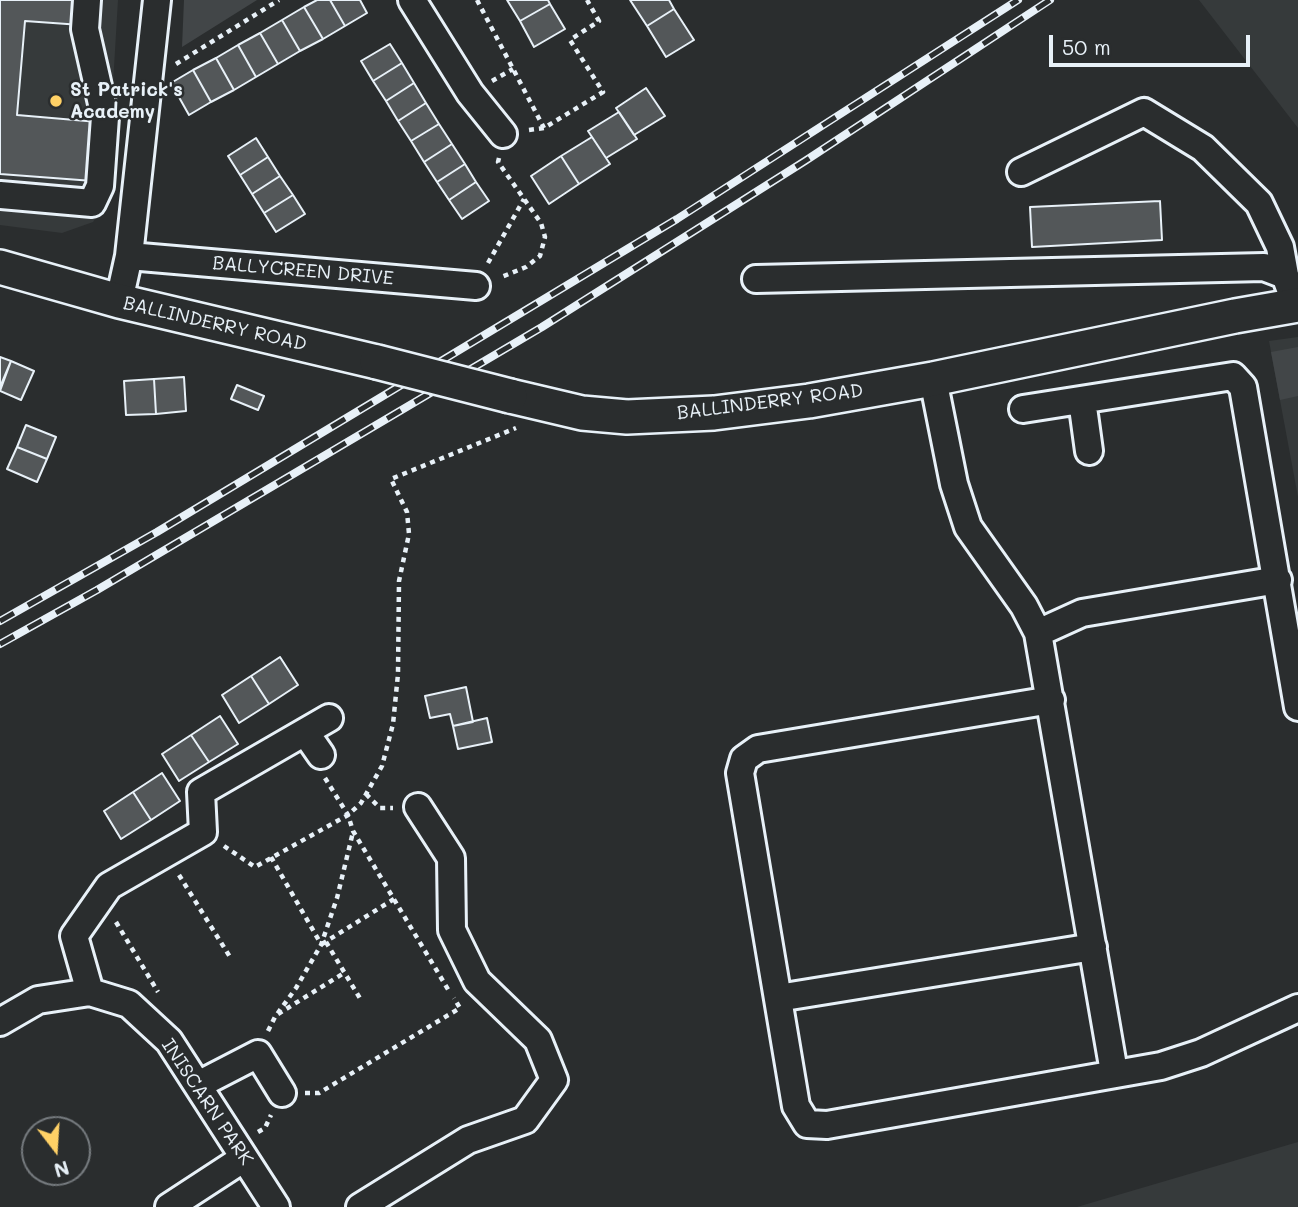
<!DOCTYPE html>
<html>
<head>
<meta charset="utf-8">
<style>
  body { margin:0 }
  #map { position:relative; width:1298px; height:1207px; overflow:hidden; background:#2a2d2e; font-family:Mali,sans-serif }
  canvas { display:block }
  .north { position:absolute; left:21px; top:1116px; width:70px; height:70px; box-sizing:border-box; background:#2a2d2e; border:2px solid #767b7f; border-radius:50%; rotate:163deg; font-size:19px; font-weight:700; line-height:28px; text-align:center; color:#e8f1f8 }
  .north::after { content:''; display:block; margin:auto; width:24px; height:32px; background:#ffd166; clip-path:polygon(50% 0,100% 100%,50% 72%,0 100%) }
  .scale { position:absolute; left:1049px; top:35px; width:201px; height:32px; box-sizing:border-box; border:4px solid #e8f1f8; border-top:0; padding-left:9px; font-size:21px; line-height:24px; white-space:nowrap; color:#e8f1f8; -webkit-text-stroke:5px #2a2d2e; paint-order:stroke }
</style>
</head>
<body>
<div id="map">
<canvas width="1298" height="1207"></canvas>
<div class="north">N</div>
<div class="scale">50 m</div>
</div>
<script>
const ctx = document.querySelector('canvas').getContext('2d');
ctx.lineJoin = 'round';
function fill(path, color) { ctx.fillStyle = color; ctx.fill(path, 'evenodd'); }
const poly = rows => new Path2D(rows.map(r => 'M' + r).join(''));
function stroke(path, color, width, dash) { ctx.strokeStyle = color; ctx.lineWidth = width; ctx.lineCap = dash ? 'butt' : 'round'; ctx.setLineDash(dash || []); ctx.stroke(path); }
function drawText(font, color, halo, rows, align = 'center') {
  ctx.font = font + ' Mali,sans-serif'; ctx.lineWidth = 5; ctx.setLineDash([]); ctx.textBaseline = 'middle'; ctx.strokeStyle = halo; ctx.fillStyle = color; for (const [text, x, y, turn = 0] of rows) {
    ctx.save(); ctx.translate(x, y); ctx.rotate((+turn || 0) * Math.PI / 180); ctx.textAlign = isNaN(turn) ? turn : align; if (halo) ctx.strokeText(text, 0, 0); ctx.fillText(text, 0, 0); ctx.restore();
  }
}
const built = poly([
  [0,0,118,0,106,202,93,222,62,233,0,225],
  [1199,0,1298,0,1298,128],
  [1298,337,1298,497,1269,341],
  [1298,1142,1298,1207,1077,1207]
]);
const green = poly([
  [184,0,257,0,182,47],
  [1298,347,1298,396,1280,400,1271,352]
]);
const building = poly([
  [0,0,83,0,81,25,25,21,17,115,98,122,93,181,0,174,0,0],
  [317,0,330,0,345,26,323,39,304,7,317,0],
  [330,0,360,0,367,13,345,26,330,0],
  [507,0,548,0,550,4,520,21,507,0],
  [630,0,669,0,674,9,647,26,630,0],
  [550,4,565,29,534,47,520,21,550,4],
  [304,7,323,39,300,51,282,20,304,7],
  [674,9,694,40,666,57,647,26,674,9],
  [282,20,300,51,278,64,260,33,282,20],
  [260,33,278,64,256,77,238,45,260,33],
  [390,44,402,63,373,81,361,61,390,44],
  [238,45,256,77,234,90,216,58,238,45],
  [216,58,234,90,211,102,193,70,216,58],
  [402,63,414,83,386,101,373,81,402,63],
  [193,70,211,102,189,115,171,83,193,70],
  [414,83,426,103,398,121,386,101,414,83],
  [646,88,665,116,634,135,616,108,646,88],
  [426,103,439,124,411,141,398,121,426,103],
  [619,112,637,139,606,158,588,131,619,112],
  [439,124,452,144,424,162,411,141,439,124],
  [592,137,610,164,579,184,561,156,592,137],
  [256,138,268,157,240,175,228,156,256,138],
  [452,144,465,164,437,182,424,162,452,144],
  [561,156,579,184,549,204,531,176,561,156],
  [268,157,280,176,252,194,240,175,268,157],
  [465,164,476,182,449,200,437,182,465,164],
  [280,176,293,195,264,213,252,194,280,176],
  [476,182,489,201,462,219,449,200,476,182],
  [293,195,305,214,276,232,264,213,293,195],
  [1160,201,1162,240,1032,247,1030,207,1160,201],
  [0,357,11,361,0,387,0,357],
  [11,361,34,371,21,400,0,391,11,361],
  [184,377,186,411,156,414,154,379,184,377],
  [154,379,156,414,126,415,124,381,154,379],
  [237,385,264,396,258,410,231,399,237,385],
  [26,425,56,437,47,459,17,447,26,425],
  [17,447,47,459,37,482,7,469,17,447],
  [280,657,298,685,269,704,251,676,280,657],
  [251,676,269,704,239,723,222,695,251,676],
  [466,687,473,722,453,726,450,714,430,718,425,696,466,687],
  [220,716,238,744,209,762,191,735,220,716],
  [487,718,492,742,458,749,453,726,487,718],
  [191,735,209,762,179,781,162,754,191,735],
  [162,773,180,801,151,820,133,792,162,773],
  [133,792,151,820,121,839,104,811,133,792]
]);
const path = poly([
  [477,0,544,128],
  [176,64,279,0],
  [492,81,513,69],
  [529,130,544,128,603,92,570,40,599,21,587,0],
  [499,158,498,162,541,223,545,237,540,256,526,267,499,278],
  [488,263,524,199],
  [325,778,348,815,353,831,449,991],
  [366,794,380,808,393,808],
  [224,846,255,867,348,815,361,803,382,766,393,724,398,674,399,581,409,534,407,512,391,479,516,428],
  [271,857,321,944],
  [179,875,230,957],
  [116,922,158,992],
  [326,942,361,1000],
  [322,944,394,899],
  [278,1014,344,973],
  [268,1031,275,1017,296,988,321,945,337,898,353,832],
  [305,1093,319,1093,460,1008,454,998],
  [258,1132,265,1128,271,1115]
]);
const minor = poly([
  [412,0,470,93,503,134],
  [1021,172,1144,112,1203,148,1259,203,1280,247,1285,275],
  [0,195,92,203,100,186,105,117,85,29,87,0],
  [129,256,476,286],
  [756,279,1264,267,1285,275,1296,305],
  [119,301,129,256,157,0],
  [933,379,954,484,968,527,1024,606,1038,633,1114,1072],
  [1082,400,1089,451],
  [1023,409,1233,376,1243,387,1298,707],
  [1038,633,1082,613,1278,580],
  [1051,700,758,749,744,759,740,773,796,1106,807,1124,827,1125,1161,1066,1201,1053,1298,1008],
  [305,732,321,755],
  [90,992,74,936,109,886,203,832,201,792,329,718],
  [778,998,1093,947],
  [0,1022,38,1000,90,992,129,1004,169,1041,276,1207],
  [198,1085,258,1054,282,1093],
  [169,1207,244,1158],
  [360,1207,468,1140,525,1120,554,1080,538,1040,477,981,452,930,451,858,418,807]
]);
const major = poly([
  [0,267,119,301,377,362],
  [510,396,582,413,627,417,714,413,809,401,933,379,1235,316,1298,305]
]);
const rail = poly([
  [0,621,157,532,677,219,1018,0],
  [0,644,97,590,542,327,805,161,1050,0]
]);
const majorBridge = poly([
  [377,362,510,396]
]);
const markers = [
  [56,101,7,"#ffd166"]
];
const poiNames = [
  ["St Patrick's",70,90],
  ["Academy",70,112]
];
const streetNames = [
  ["BALLYCREEN DRIVE",303,271,5],
  ["BALLINDERRY ROAD",215,324,13],
  ["BALLINDERRY ROAD",770,402,-7],
  ["INISCARN PARK",207,1102,56]
];
fill(built, '#363a3b');
fill(green, '#424648');
fill(building, '#535759');
stroke(building, '#e8f1f8', 2);
stroke(minor, '#e8f1f8', 32);
stroke(major, '#e8f1f8', 38);
stroke(path, '#e8f1f8', 4.5, [5, 5]);
stroke(minor, '#2a2d2e', 26);
stroke(major, '#2a2d2e', 33);
stroke(rail, '#e8f1f8', 8);
stroke(rail, '#2a2d2e', 5, [16]);
stroke(majorBridge, '#e8f1f8', 38, []);
stroke(majorBridge, '#2a2d2e', 33);
for (const [x, y, r, color] of markers) { const dot = new Path2D(); dot.arc(x, y, r, 0, 2 * Math.PI); ctx.fillStyle = color; ctx.fill(dot); stroke(dot, '#2a2d2e', 2.5); }
drawText('bold 19px', '#e8f1f8', '#2a2d2e', poiNames, 'left');
drawText('19px', '#e8f1f8', '#2a2d2e', streetNames);
</script>
</body>
</html>
